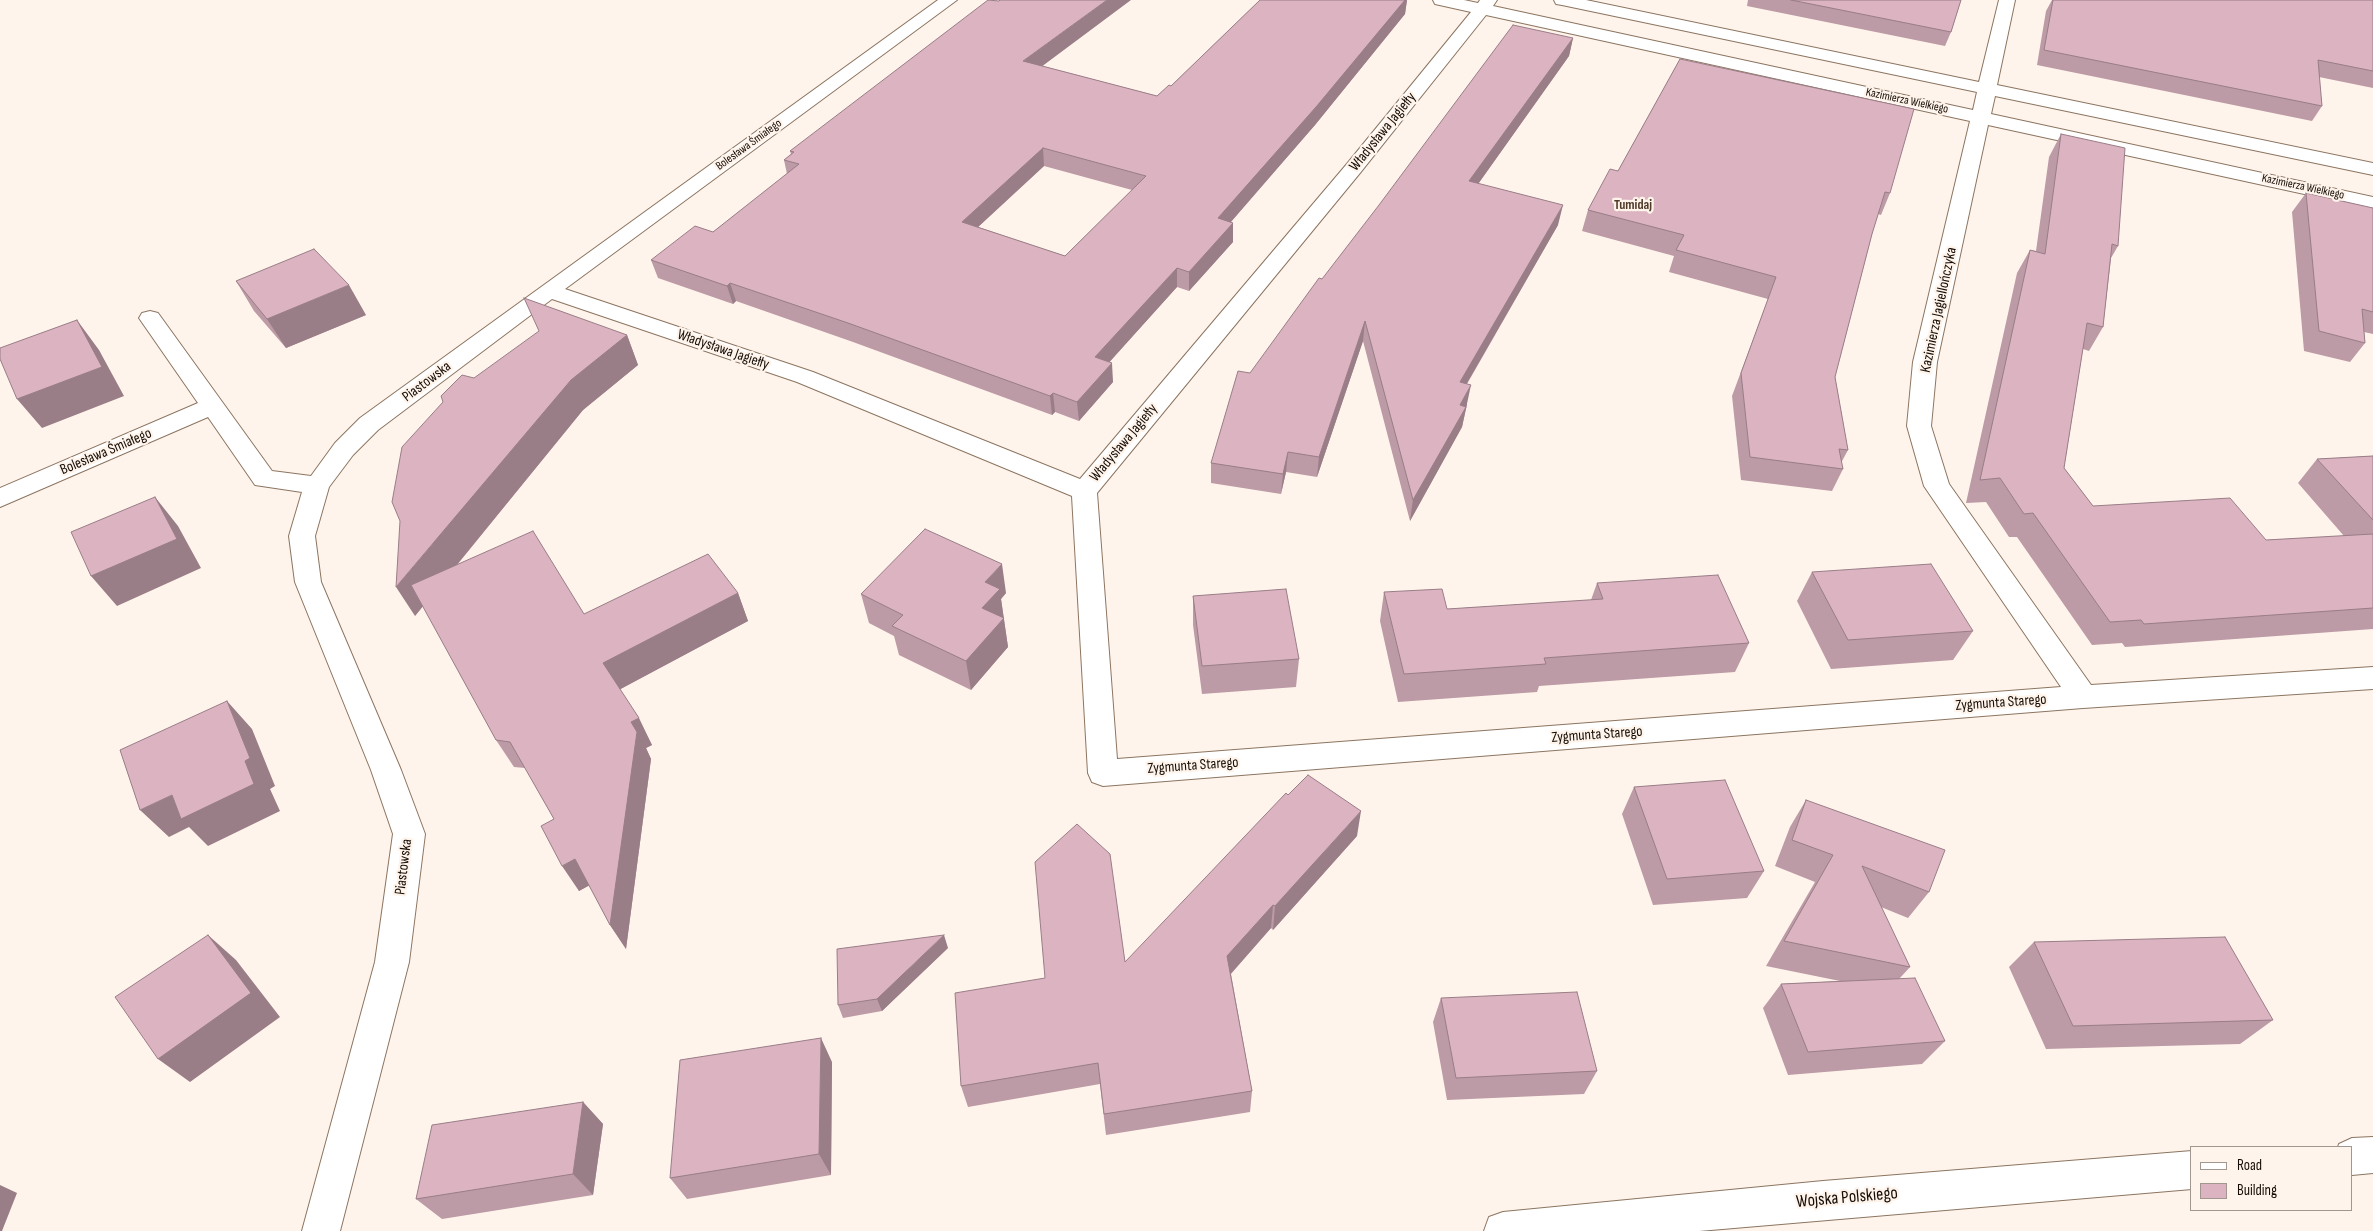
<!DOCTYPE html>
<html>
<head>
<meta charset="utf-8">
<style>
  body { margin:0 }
  #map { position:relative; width:2373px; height:1231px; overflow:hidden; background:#fff4eb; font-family:"Sofia Sans Condensed",sans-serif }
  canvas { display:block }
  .legend { position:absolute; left:2190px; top:1146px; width:162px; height:65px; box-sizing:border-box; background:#fff4eb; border:1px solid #a1978f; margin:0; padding:6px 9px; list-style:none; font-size:15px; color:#140c05 }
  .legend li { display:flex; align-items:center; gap:10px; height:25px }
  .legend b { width:25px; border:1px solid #a1978f }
</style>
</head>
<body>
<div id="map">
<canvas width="2373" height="1231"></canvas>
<ul class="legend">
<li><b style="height:6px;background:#fff"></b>Road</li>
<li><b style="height:14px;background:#dbb3c1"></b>Building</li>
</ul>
</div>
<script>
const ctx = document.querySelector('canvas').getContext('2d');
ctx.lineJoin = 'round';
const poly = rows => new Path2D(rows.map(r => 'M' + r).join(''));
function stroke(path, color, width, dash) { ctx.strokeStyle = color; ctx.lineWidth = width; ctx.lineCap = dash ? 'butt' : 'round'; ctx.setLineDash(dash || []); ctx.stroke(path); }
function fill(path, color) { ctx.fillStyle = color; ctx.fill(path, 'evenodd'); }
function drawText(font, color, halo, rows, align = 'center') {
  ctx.font = font + ' "Sofia Sans Condensed",sans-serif'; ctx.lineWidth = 4.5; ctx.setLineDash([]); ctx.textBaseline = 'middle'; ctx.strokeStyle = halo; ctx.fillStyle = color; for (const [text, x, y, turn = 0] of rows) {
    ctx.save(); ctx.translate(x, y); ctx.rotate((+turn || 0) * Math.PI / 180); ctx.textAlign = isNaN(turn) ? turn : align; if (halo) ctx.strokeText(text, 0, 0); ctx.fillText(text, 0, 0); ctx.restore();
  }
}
const street = poly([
  [938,0,957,0,565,289,813,372,1080,479,1346,165,1471,12,1435,4,1433,0,1464,0,1478,3,1480,0,1497,0,1493,6,1973,110,1977,92,1562,5,1556,4,1554,0,1586,0,1979,82,1999,0,2015,0,1997,85,2373,163,2373,175,1995,96,1991,114,2373,197,2373,209,1988,125,1937,362,1931,426,1949,484,2091,685,2373,667,2373,689,2083,708,1103,786,1092,782,1088,773,1072,496,797,382,552,299,378,430,353,455,329,487,315,536,321,582,401,770,425,834,409,962,340,1231,302,1231,375,962,393,834,371,770,295,582,289,536,302,492,255,485,208,417,0,507,0,488,198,403,139,318,142,313,150,311,158,313,272,471,311,476,335,443,360,418,938,0],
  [1486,15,1970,121,1913,362,1907,426,1924,486,2061,687,1117,759,1097,493,1360,173,1486,15]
]);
const secondary = poly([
  [2373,1137,2373,1173,2352,1175,2352,1147,2338,1147,2339,1144,2352,1138,2373,1137],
  [2192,1151,2192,1189,1699,1231,1484,1231,1489,1217,1503,1212,1823,1181,2192,1151]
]);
const wall = poly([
  [1260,0,1407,0,1405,14,1315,125,1230,222,1233,223,1233,242,1189,291,1177,287,1109,362,1113,382,1079,421,1055,412,1052,415,853,342,736,301,733,304,658,278,651,260,713,232,787,174,784,160,791,154,790,151,1042,66,1157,96,1171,86],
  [1044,166,1132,190,1065,256,978,227],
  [1748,0,1961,0,1951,32,1945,46,1747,6],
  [2052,0,2373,0,2373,88,2319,77,2322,106,2312,121,2037,65,2046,11],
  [1573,38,1569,56,1478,184,1558,225,1467,384,1467,405,1466,409,1462,427,1410,521,1363,341,1317,477,1286,472,1281,494,1211,483,1211,463,1250,373],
  [1680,59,1890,193,1881,215,1878,214,1872,234,1835,377,1848,450,1841,463,1843,469,1832,491,1741,480,1732,396,1768,299,1669,272,1674,256,1582,231,1588,210,1618,171],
  [2061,134,2118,246,2111,258,2103,327,2089,351,2083,349,2064,468,2093,506,2266,540,2344,536,2298,483,2317,459,2373,456,2373,629,2125,647,2122,643,2092,645,2017,537,2009,537,1986,502,1966,503,2017,273,2030,250,2036,251,2049,157],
  [2306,193,2373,208,2373,334,2364,332,2365,343,2350,362,2304,351,2292,212],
  [236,281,366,315,286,348,254,311],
  [627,335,638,365,583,410,457,565,584,614,738,593,748,621,620,689,652,745,646,748,651,759,626,949,610,925,589,885,579,891,554,819,525,768,514,767,496,740,423,606,415,616,474,378],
  [1812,572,1973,631,1953,660,1831,669,1797,601],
  [1597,583,1749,643,1735,672,1539,686,1537,692,1398,702,1380,621,1384,592,1447,609,1591,600],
  [1006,593,1001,599,1008,647,971,690,899,655,894,636,869,623,861,594],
  [1193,596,1299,659,1296,687,1202,694,1193,625],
  [1634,787,1764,871,1747,898,1653,905,1622,814],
  [1806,800,1929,892,1908,918,1881,907,1910,967,1899,979,1945,1041,1922,1064,1788,1075,1763,1008,1781,984,1840,981,1766,966,1815,882,1775,866,1790,827],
  [1357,836,1273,930,1271,928,1231,974,1252,1091,1250,1112,1106,1135,1100,1084,968,1107,961,1086,1045,978,1125,962],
  [2034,942,2273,1020,2240,1044,2046,1049,2009,967],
  [948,948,882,1011,843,1018,838,1005],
  [1441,998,1597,1071,1584,1094,1447,1100,1433,1022],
  [832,1062,831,1175,687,1199,670,1178],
  [583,1102,603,1124,593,1195,442,1219,416,1199]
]);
const shadedWall = poly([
  [1107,0,1131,0,1025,79,1023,61],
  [1405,0,1407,0,1405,14,1315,125,1218,237,1218,218],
  [1573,38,1569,56,1466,201,1469,181],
  [1043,148,1044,166,964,240,962,222],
  [1563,205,1558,225,1456,402,1460,382],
  [1233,223,1233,242,1189,291,1189,272],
  [1177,268,1177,287,1097,376,1095,357],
  [730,283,736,301,733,304,727,286],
  [349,285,366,315,286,348,267,319],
  [77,320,99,350,124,396,42,428,17,399],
  [1365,321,1363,341,1317,477,1319,457],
  [627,335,638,365,583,410,415,616,396,587,571,380],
  [1112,363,1113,382,1079,421,1077,402],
  [1471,385,1462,427,1410,521,1413,500,1460,405],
  [1053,393,1055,412,1052,415,1050,396],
  [1288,452,1286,472,1281,494,1283,474],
  [155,497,178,526,201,568,117,606,91,576],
  [1002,564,1006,593,1001,599,1008,647,971,690,966,661,982,608,985,582],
  [738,593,748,621,617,691,603,663],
  [227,701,252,729,275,786,270,789,280,811,208,846,189,827,169,837,140,810,172,795],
  [639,718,652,745,646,748,651,759,626,949,610,925,631,722],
  [1361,811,1357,836,1273,930,1275,906],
  [575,859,592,884,579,891,562,866],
  [1273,905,1271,928,1226,979,1227,956],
  [208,935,236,960,280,1017,190,1082,158,1059],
  [944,935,948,948,882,1011,877,999],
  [821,1038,832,1062,831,1175,819,1154],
  [583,1102,603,1124,593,1195,573,1174],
  [0,1185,17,1193,2,1231,0,1231]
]);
const building = poly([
  [988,0,999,1,1000,0,1107,0,1023,61,1157,96,1169,85,1171,86,1260,0,1405,0,1316,107,1218,218,1233,223,1189,272,1177,268,1095,357,1112,363,1077,402,1053,393,1050,396,848,323,730,283,727,286,651,260,695,226,713,232,799,164,784,160,794,152,790,151,988,0],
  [1043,148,1146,176,1065,256,962,222,1043,148],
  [1791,0,1961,0,1951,32,1791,0],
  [2053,0,2373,0,2373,71,2318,60,2322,106,2044,50,2053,0],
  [1513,25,1573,38,1469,181,1563,205,1460,382,1471,385,1460,405,1466,407,1413,500,1365,321,1319,457,1288,452,1283,474,1211,463,1238,371,1250,373,1319,278,1322,279,1379,205,1513,25],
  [1680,59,1914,109,1890,193,1885,192,1872,234,1835,377,1848,450,1839,449,1843,469,1750,457,1741,373,1776,277,1676,250,1684,235,1588,210,1610,169,1618,171,1680,59],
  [2061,134,2125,148,2118,246,2112,244,2103,327,2087,323,2064,468,2093,506,2230,498,2266,540,2373,534,2373,608,2144,624,2141,620,2110,622,2033,513,2024,514,2000,478,1980,480,2030,250,2045,254,2061,134],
  [2306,193,2373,208,2373,312,2362,309,2365,343,2319,331,2306,193],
  [314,249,349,285,267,319,236,281,314,249],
  [524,298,627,335,571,380,396,587,400,521,392,502,402,447,443,402,441,396,462,375,474,378,539,331,524,298],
  [77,320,102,367,17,399,0,359,0,348,77,320],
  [2373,456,2373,520,2317,459,2373,456],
  [155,497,177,539,91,576,71,532,155,497],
  [925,529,1002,564,985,582,1000,589,982,608,1004,618,966,661,892,626,903,615,861,594,925,529],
  [533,531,584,614,708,554,738,593,603,663,639,718,631,722,637,732,610,925,575,859,562,866,541,826,554,819,510,742,496,740,411,585,533,531],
  [1931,564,1973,631,1848,640,1812,572,1931,564],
  [1718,575,1749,643,1544,658,1546,664,1404,674,1384,592,1442,589,1447,609,1603,599,1597,583,1718,575],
  [1286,589,1299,659,1202,666,1193,596,1286,589],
  [227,701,250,758,245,761,254,784,181,819,172,795,140,810,120,750,227,701],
  [1308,775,1361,811,1275,906,1273,905,1227,956,1252,1091,1104,1114,1098,1063,961,1086,955,993,1045,978,1035,862,1077,824,1110,854,1125,962,1286,793,1288,795,1308,775],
  [1725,780,1764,871,1667,879,1634,787,1725,780],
  [1806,800,1945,850,1929,892,1862,866,1910,967,1784,941,1833,855,1792,840,1806,800],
  [208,935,251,993,158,1059,115,997,208,935],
  [944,935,877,999,838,1005,837,949,944,935],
  [2225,937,2273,1020,2073,1026,2034,942,2225,937],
  [1915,978,1945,1041,1808,1052,1781,984,1915,978],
  [1577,992,1597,1071,1456,1078,1441,998,1577,992],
  [821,1038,819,1154,670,1178,680,1060,821,1038],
  [583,1102,573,1174,416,1199,432,1125,583,1102]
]);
const farStreetnames = [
  ["Kazimierza Wielkiego",1907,101,12],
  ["Bolesława Śmiałego",749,145,-36],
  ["Kazimierza Wielkiego",2303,187,12]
];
const farNeighbourhoodnames = [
  ["Tumidaj",1633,205]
];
const streetNames = [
  ["Władysława Jagiełły",1383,132,-51],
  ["Kazimierza Jagiellończyka",1939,310,-78],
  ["Władysława Jagiełły",723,350,19],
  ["Piastowska",427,382,-37],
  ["Władysława Jagiełły",1124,443,-50],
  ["Bolesława Śmiałego",106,452,-23],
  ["Zygmunta Starego",2001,703,-4],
  ["Zygmunta Starego",1597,735,-4],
  ["Zygmunta Starego",1193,766,-4],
  ["Piastowska",404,867,-83]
];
const nearStreetnames = [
  ["Wojska Polskiego",1847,1198,-5]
];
stroke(street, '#8c7561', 2);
stroke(secondary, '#8c7561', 2);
fill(street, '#fff');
fill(secondary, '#fff');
fill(wall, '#bc9aa6');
fill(shadedWall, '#997d87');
fill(building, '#dbb3c1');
stroke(building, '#997d87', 1);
drawText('12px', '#140c05', '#fff4eb', farStreetnames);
drawText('bold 14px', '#4e3a27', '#fff4eb', farNeighbourhoodnames);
drawText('15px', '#140c05', '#fff4eb', streetNames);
drawText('18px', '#140c05', '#fff4eb', nearStreetnames);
</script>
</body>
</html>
